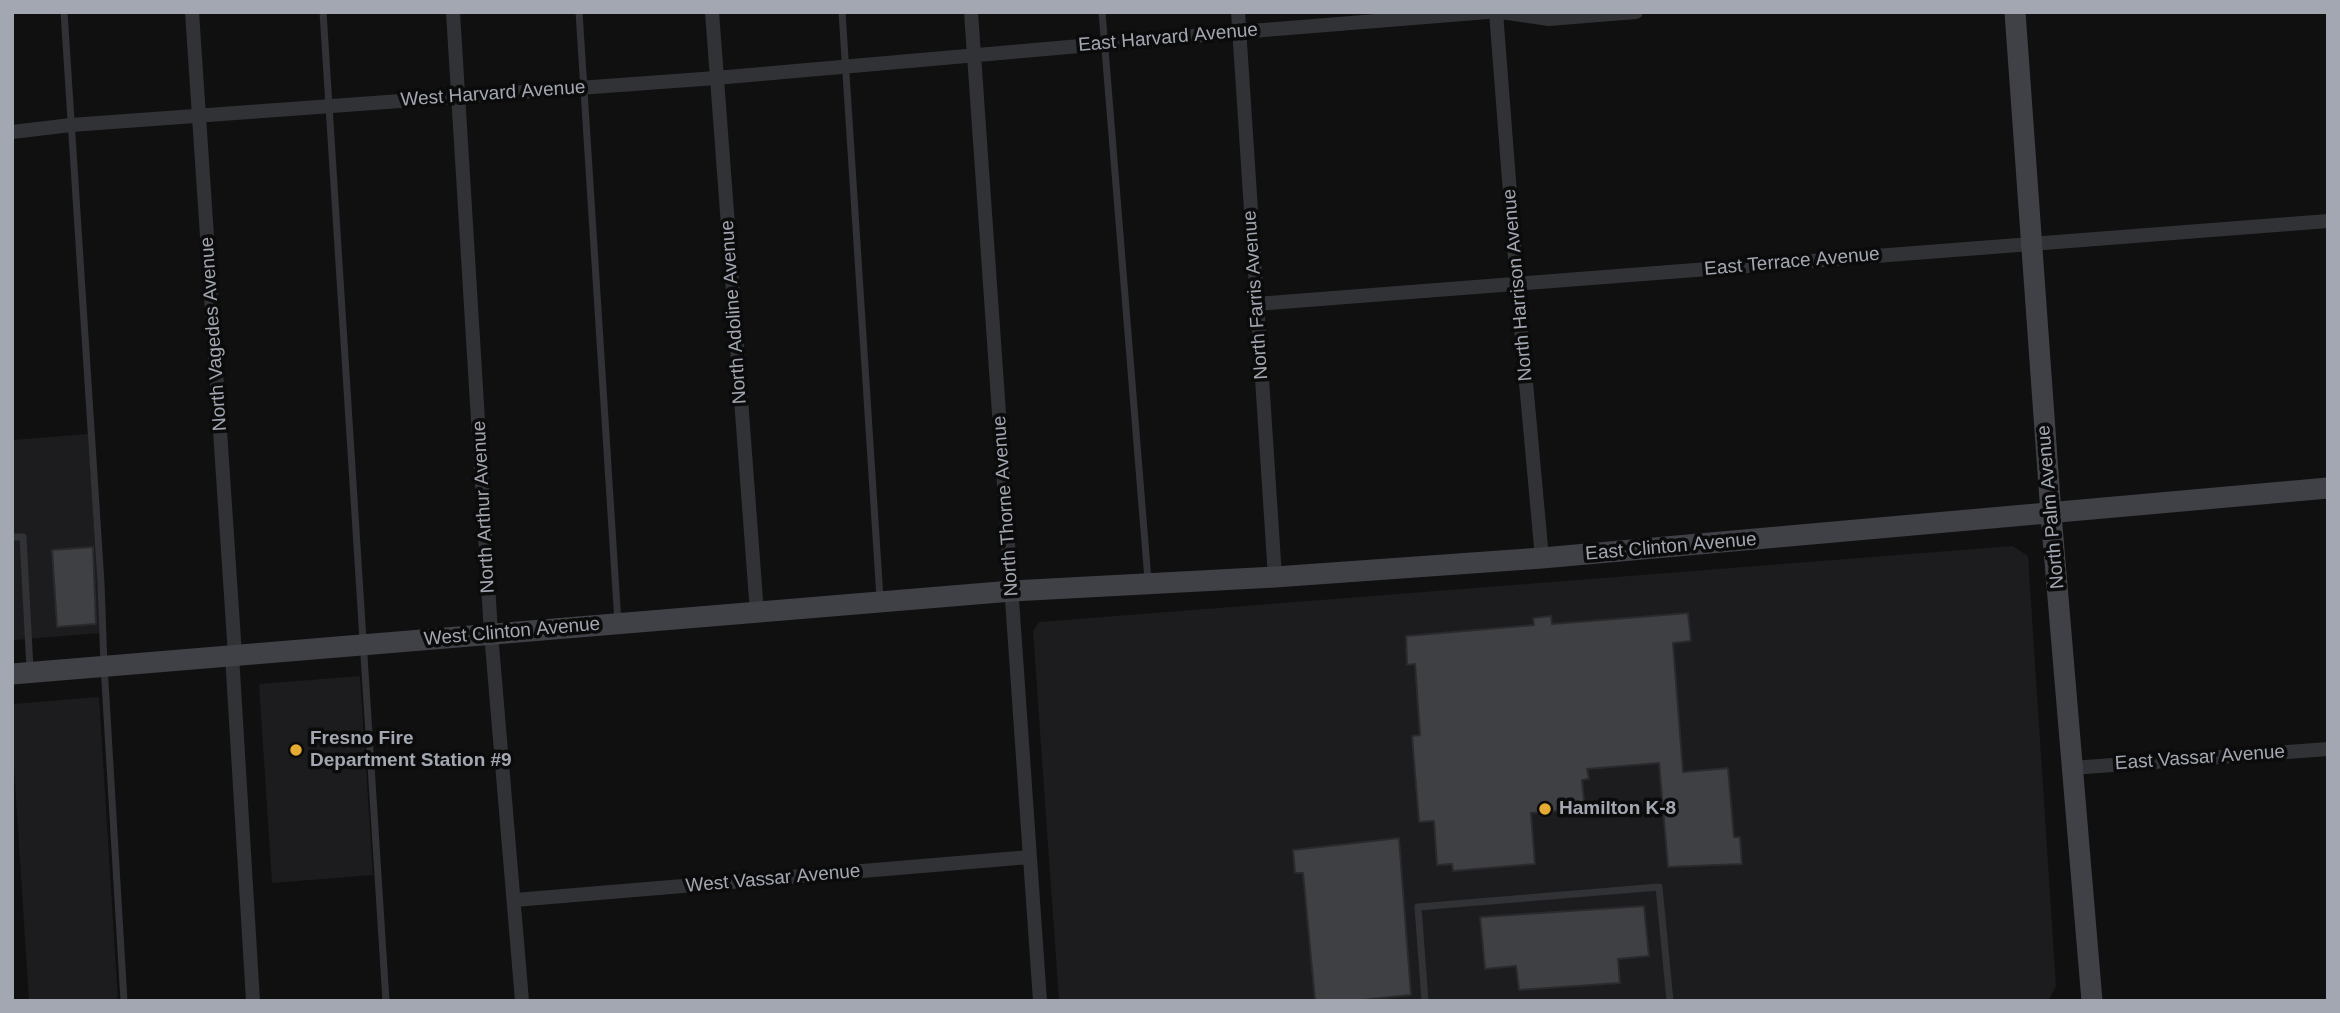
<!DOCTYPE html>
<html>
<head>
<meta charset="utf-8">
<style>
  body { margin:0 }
  #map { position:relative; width:2340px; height:1013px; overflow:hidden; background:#101011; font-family:Arial,sans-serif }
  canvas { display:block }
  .frame { position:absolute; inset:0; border:14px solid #a2a7b1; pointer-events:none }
</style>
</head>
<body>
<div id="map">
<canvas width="2340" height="1013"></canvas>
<div class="frame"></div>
</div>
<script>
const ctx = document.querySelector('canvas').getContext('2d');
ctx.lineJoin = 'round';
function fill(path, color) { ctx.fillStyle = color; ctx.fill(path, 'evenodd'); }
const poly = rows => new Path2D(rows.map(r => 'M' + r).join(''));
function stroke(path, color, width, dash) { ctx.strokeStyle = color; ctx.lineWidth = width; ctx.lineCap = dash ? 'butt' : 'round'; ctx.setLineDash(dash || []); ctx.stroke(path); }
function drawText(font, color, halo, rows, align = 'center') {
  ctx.font = font + ' Arial,sans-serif'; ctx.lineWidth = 7; ctx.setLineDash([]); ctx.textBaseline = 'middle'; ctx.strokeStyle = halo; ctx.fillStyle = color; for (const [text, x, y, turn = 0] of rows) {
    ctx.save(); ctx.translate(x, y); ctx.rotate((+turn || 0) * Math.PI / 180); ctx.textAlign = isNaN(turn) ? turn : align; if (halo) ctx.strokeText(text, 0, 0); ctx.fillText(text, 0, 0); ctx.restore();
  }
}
const built = poly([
  [88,434,101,633,14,640,12,638,12,440],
  [2013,546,2028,556,2056,986,2049,1000,1059,1001,1033,631,1039,622],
  [360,676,373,875,272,883,259,684],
  [99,697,118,1001,29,1001,12,735,12,704]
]);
const building = poly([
  [93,547,96,624,57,627,52,550,93,547],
  [1688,613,1691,641,1673,643,1683,772,1728,768,1734,837,1740,837,1742,864,1668,867,1659,763,1587,769,1589,779,1582,780,1585,809,1531,813,1535,864,1453,871,1452,864,1437,865,1434,821,1419,822,1412,736,1420,735,1415,664,1407,665,1406,636,1534,625,1533,618,1551,616,1552,624,1688,613],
  [1399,838,1411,995,1352,1001,1315,1001,1303,873,1295,873,1293,850,1399,838],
  [1644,906,1649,956,1618,959,1620,983,1519,990,1516,966,1485,969,1480,917,1644,906]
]);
const lane = poly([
  [64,12,101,583,104,665,124,1001],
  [323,12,386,1001],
  [579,12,618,623],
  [842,12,880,598],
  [1102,12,1148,580],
  [12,537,23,537,30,669],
  [1425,1001,1418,907,1659,887,1670,1001]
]);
const street = poly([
  [192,12,235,655],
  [453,12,491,633,522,1001],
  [712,12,757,613],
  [971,12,1040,1001],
  [1238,12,1275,577],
  [1496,12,1517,284,1542,558],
  [1501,12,1549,19,1636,12],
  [12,132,71,125,716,78,1239,32,1488,12],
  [1256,304,2328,221],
  [232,655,253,1001],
  [2072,768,2328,749],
  [515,900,1030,857]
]);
const secondary = poly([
  [2015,12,2051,514,2092,1001],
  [12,674,1012,591,1275,577,1542,558,2328,488]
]);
const markers = [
  [296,750,7,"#e6ab33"],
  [1545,809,7,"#e6ab33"]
];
const streetNames = [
  ["East Harvard Avenue",1168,38,-5],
  ["West Harvard Avenue",493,94,-4],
  ["East Terrace Avenue",1792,262,-5],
  ["North Harrison Avenue",1518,285,-95],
  ["North Farris Avenue",1256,295,-94],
  ["North Adoline Avenue",734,312,-94],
  ["North Vagedes Avenue",214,334,-94],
  ["North Thorne Avenue",1006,506,-94],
  ["North Arthur Avenue",484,507,-93],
  ["North Palm Avenue",2051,507,-95],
  ["East Clinton Avenue",1671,547,-5],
  ["West Clinton Avenue",512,632,-5],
  ["East Vassar Avenue",2200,758,-4],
  ["West Vassar Avenue",773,879,-5]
];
const poiNames = [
  ["Fresno Fire",310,739],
  ["Department Station #9",310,761],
  ["Hamilton K-8",1559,809]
];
fill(built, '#1c1c1e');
fill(building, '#3f4044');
stroke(building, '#2a2a2d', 2);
stroke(lane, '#313236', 7);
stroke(street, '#313236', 14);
stroke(secondary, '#3f4146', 21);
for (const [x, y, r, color] of markers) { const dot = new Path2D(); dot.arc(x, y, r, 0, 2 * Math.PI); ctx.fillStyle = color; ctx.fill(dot); stroke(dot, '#0b0b0c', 2.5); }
drawText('19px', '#a2a7b1', '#0b0b0c', streetNames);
drawText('bold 19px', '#a2a7b1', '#0b0b0c', poiNames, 'left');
</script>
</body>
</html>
